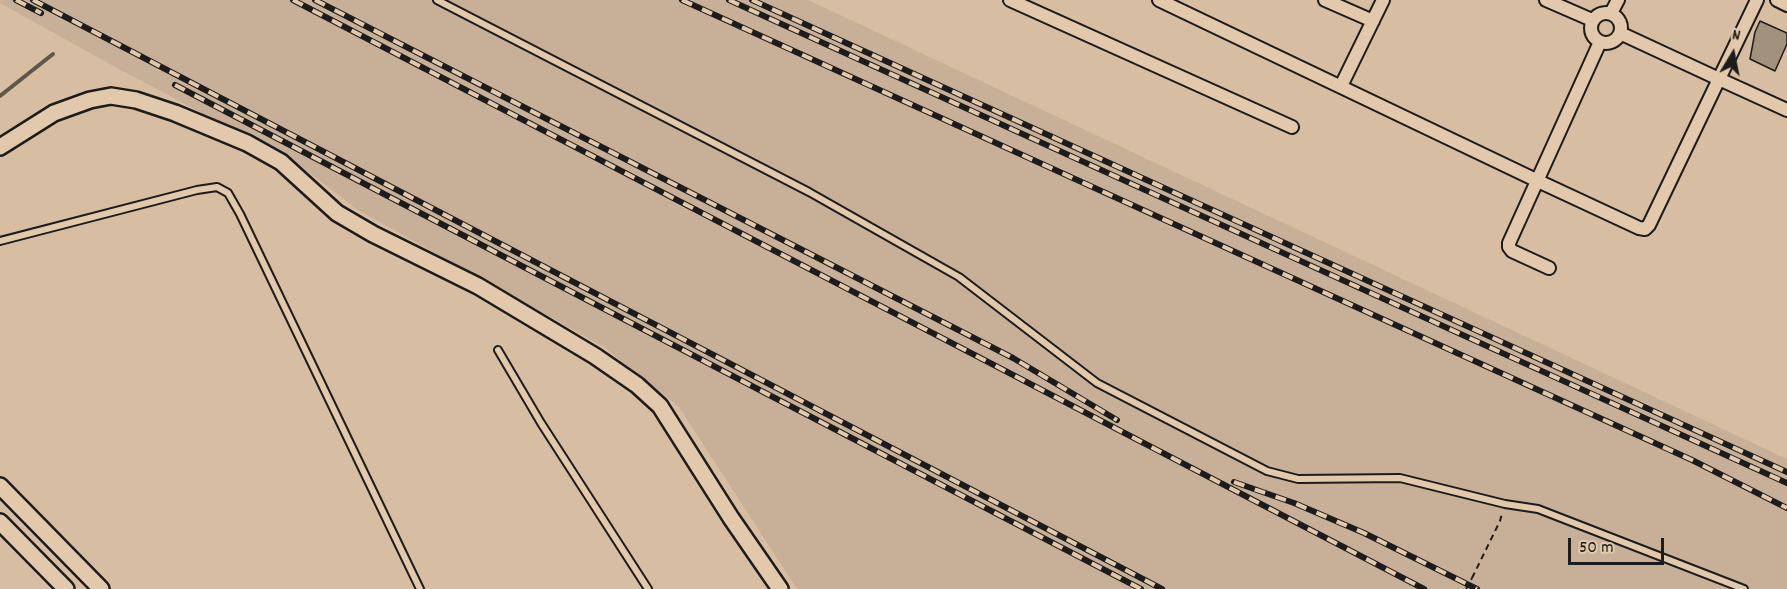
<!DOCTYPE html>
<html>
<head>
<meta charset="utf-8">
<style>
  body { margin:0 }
  #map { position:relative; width:1787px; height:589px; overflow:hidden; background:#d7bea2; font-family:Dekko,sans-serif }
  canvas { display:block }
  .north { position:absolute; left:1703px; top:24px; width:60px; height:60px; -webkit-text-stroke:4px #e3c9ab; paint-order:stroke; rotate:10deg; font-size:16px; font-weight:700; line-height:24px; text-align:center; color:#1c1c1c }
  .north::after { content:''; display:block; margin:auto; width:21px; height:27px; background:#1c1c1c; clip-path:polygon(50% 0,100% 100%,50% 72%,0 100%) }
  .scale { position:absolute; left:1568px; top:538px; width:96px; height:27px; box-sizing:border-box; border:3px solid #1c1c1c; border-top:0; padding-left:8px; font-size:18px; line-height:21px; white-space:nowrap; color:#1c1c1c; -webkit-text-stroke:4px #e3c9ab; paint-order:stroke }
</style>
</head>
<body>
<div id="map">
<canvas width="1787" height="589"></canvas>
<div class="north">N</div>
<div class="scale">50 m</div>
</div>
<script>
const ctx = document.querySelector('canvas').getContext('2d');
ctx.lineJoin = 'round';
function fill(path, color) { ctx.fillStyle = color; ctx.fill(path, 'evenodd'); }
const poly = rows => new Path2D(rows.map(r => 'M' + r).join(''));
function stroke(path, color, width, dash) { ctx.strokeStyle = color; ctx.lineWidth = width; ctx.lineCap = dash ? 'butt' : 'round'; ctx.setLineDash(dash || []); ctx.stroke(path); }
const built = poly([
  [0,0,808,0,1787,459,1787,589,797,589,679,407,604,347,358,210,298,164,106,62,0,3]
]);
const stream = poly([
  [0,96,53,54]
]);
const building = poly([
  [1760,21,1787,33,1787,44,1775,71,1750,59,1755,32,1760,21]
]);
const path = poly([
  [1472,578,1500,521,1502,513]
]);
const service = poly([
  [437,0,809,192,959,277,1097,383,1267,471,1298,479,1400,478,1505,504,1538,509,1744,589],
  [0,241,197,190,217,187,228,193,240,214,420,589],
  [498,350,541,423,648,589]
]);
const minor = poly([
  [1010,0,1292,127],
  [1159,0,1538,181,1639,228,1645,229,1649,225,1719,79,1787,110],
  [1325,0,1373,21],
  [1546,0,1592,20],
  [1777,0,1787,5],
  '1591 28a15 15 0 1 1 30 0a15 15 0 1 1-30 0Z',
  [1611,13,1618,0],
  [1620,33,1719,79,1757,0],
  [1341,86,1383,0],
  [1549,268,1512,251,1509,247,1509,243,1600,42]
]);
const tertiary = poly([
  [0,147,54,113,90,100,111,96,136,100,175,113,247,143,281,162,337,213,373,234,478,286,595,356,637,385,660,406,731,518,780,589],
  [0,486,101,589],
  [0,522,66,589]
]);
const rail = poly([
  [16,0,41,13],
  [33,0,1162,589],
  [293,0,1424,589],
  [315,0,1013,358,1117,420],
  [682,0,1692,460,1787,508],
  [729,0,1787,483],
  [752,0,1787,472],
  [175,85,1141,589],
  [1234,482,1294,503,1364,533,1477,589]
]);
const pathBridge = poly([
  [1466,589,1472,578]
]);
fill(built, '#c7b097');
stroke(stream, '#5f574d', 4);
fill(building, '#a2917d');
stroke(building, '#1c1c1c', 1.5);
stroke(service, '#1c1c1c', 10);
stroke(minor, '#1c1c1c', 16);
stroke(tertiary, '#1c1c1c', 20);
stroke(path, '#1c1c1c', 2, [6, 4.5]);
stroke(service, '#e3c9ab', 6);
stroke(minor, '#e3c9ab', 12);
stroke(tertiary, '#e3c9ab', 15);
stroke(rail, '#1c1c1c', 6);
stroke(rail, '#e3c9ab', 4, [11]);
stroke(pathBridge, '#1c1c1c', 2, [6, 4.5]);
</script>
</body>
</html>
